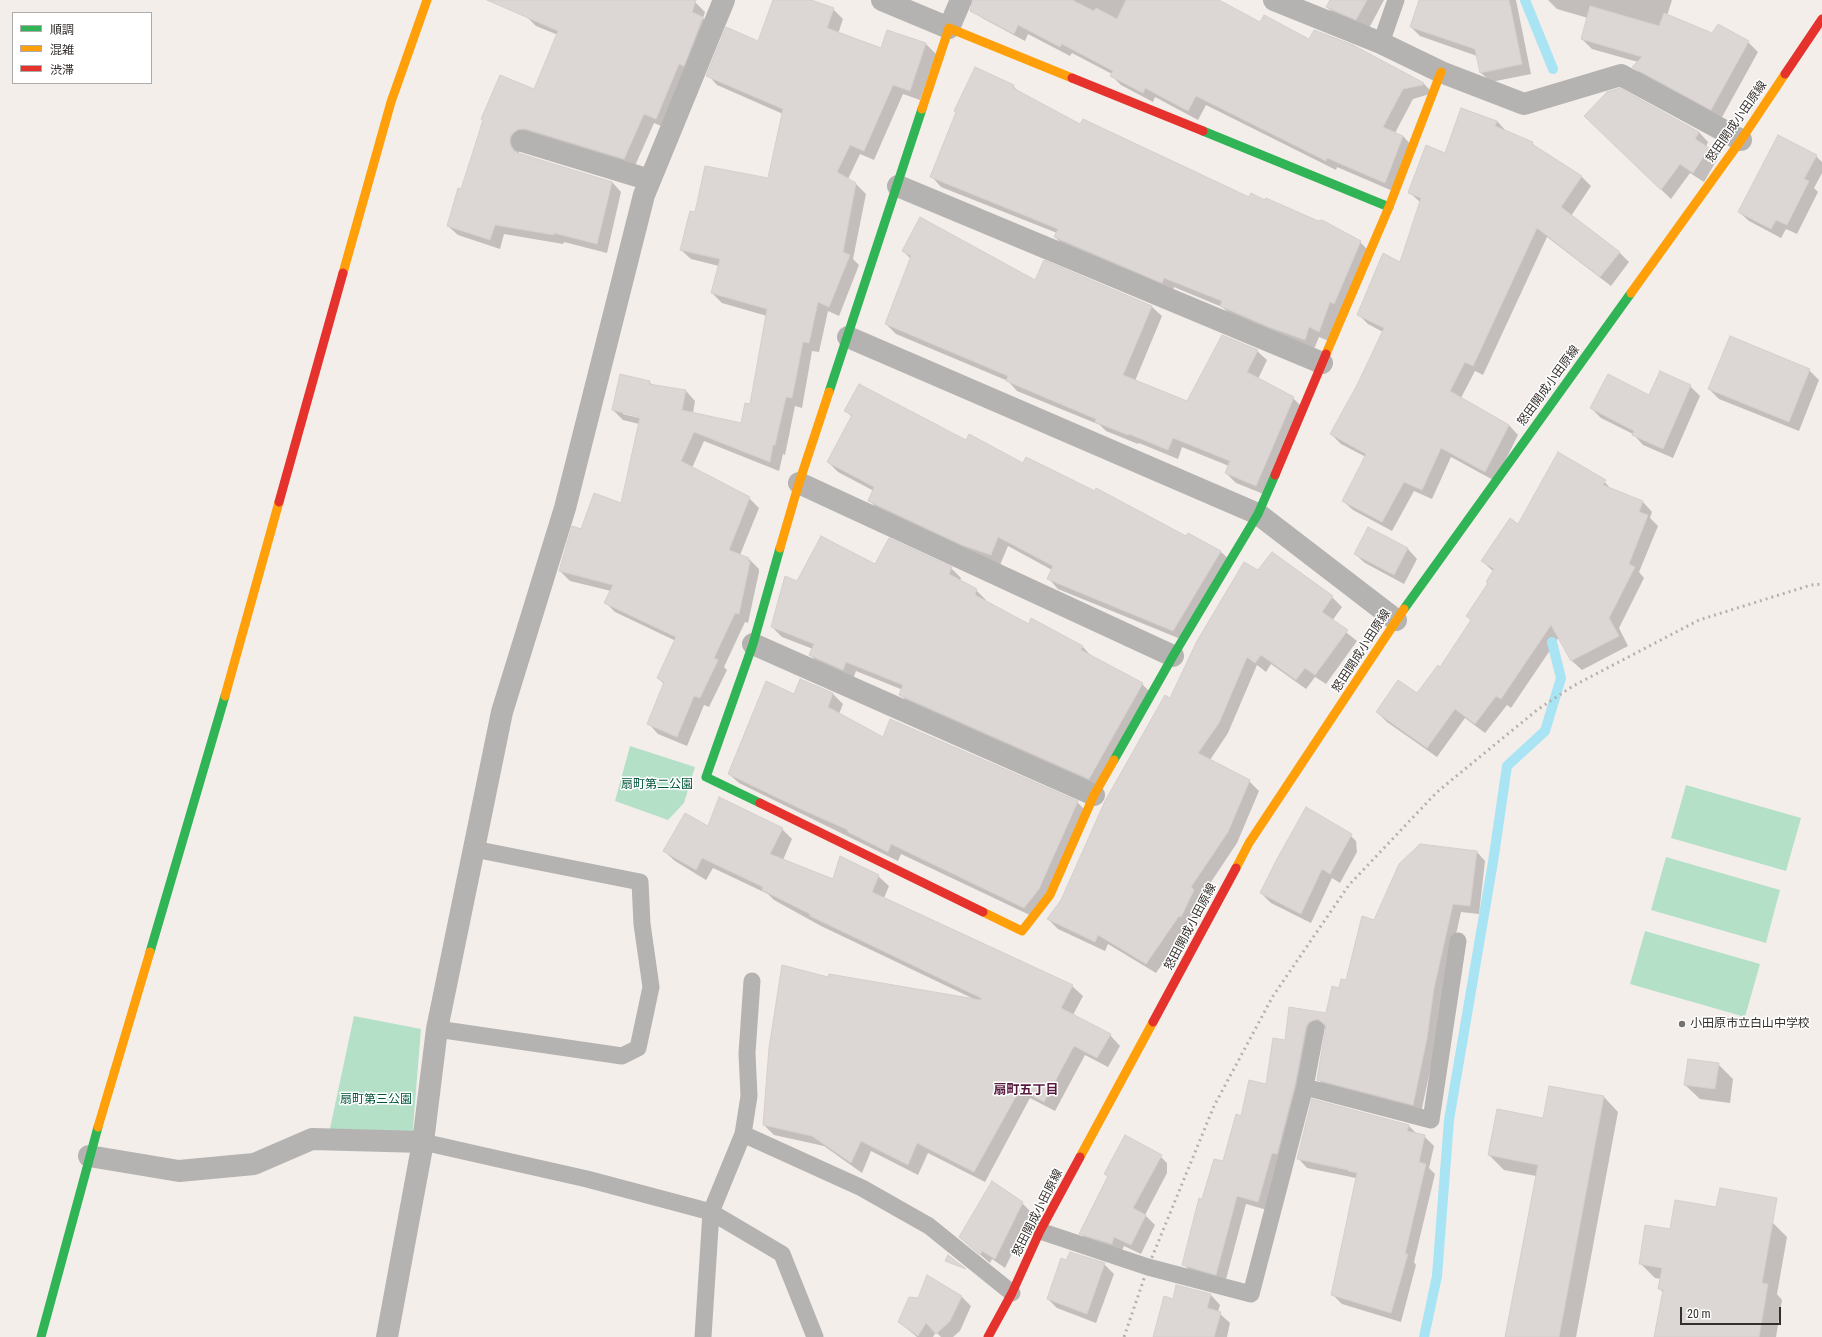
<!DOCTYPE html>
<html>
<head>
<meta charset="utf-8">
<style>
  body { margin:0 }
  #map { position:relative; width:1822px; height:1337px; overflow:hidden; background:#f4eeea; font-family:"Roboto Condensed","Noto Sans JP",sans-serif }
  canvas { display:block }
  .legend { position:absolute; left:12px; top:12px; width:140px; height:72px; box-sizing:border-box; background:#fff; border:1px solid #aeacab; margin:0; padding:5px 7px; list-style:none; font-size:12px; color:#342f2c }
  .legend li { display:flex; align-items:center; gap:8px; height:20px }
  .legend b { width:20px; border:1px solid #aeacab }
  .scale { position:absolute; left:1680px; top:1307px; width:101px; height:18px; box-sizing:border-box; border:2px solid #342f2c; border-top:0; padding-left:5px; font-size:12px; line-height:14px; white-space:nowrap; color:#342f2c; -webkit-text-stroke:3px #fff; paint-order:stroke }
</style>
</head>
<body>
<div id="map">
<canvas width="1822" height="1337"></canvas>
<ul class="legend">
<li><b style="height:5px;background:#30b455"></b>順調</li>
<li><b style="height:5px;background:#ff9f0a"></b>混雑</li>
<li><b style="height:5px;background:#e5322d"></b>渋滞</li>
</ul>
<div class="scale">20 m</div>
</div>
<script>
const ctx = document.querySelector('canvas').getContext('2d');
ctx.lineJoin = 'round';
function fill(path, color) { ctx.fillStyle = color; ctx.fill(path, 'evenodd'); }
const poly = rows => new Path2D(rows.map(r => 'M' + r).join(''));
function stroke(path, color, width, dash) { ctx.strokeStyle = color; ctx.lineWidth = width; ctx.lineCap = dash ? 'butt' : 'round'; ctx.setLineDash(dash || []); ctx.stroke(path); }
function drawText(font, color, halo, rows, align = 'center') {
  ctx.font = font + ' "Roboto Condensed","Noto Sans JP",sans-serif'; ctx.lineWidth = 3; ctx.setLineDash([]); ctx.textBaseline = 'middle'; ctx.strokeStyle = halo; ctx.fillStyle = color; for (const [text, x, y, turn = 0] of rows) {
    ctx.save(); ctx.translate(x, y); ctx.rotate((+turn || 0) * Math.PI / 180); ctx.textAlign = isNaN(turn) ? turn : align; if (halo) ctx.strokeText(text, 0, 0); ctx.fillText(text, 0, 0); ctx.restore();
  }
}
const green = poly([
  [630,746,695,767,684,803,668,820,615,801],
  [1686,785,1801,818,1786,871,1671,838],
  [1666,857,1780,890,1766,943,1651,910],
  [1645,931,1760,964,1745,1017,1630,984],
  [354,1016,421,1029,412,1140,326,1147]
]);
const shadow = poly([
  [533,0,687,0,695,2,705,12,703,18,713,28,666,128,654,123,634,168,519,148,519,154,612,182,621,192,607,253,564,242,563,244,504,234,500,249,458,235,448,226,462,190,534,91,558,35,536,26,526,16],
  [774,0,808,0,833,9,843,19,838,34,882,50,888,31,926,44,936,54,920,100,903,94,874,160,860,154,848,179,856,184,866,194,853,259,859,265,839,316,828,311,819,352,812,351,802,408,795,406,785,455,783,454,779,471,704,441,692,468,749,498,759,508,740,555,749,559,759,569,759,572,748,623,745,622,724,667,727,670,709,707,704,705,687,746,658,734,649,724,664,684,658,678,676,641,615,612,606,603,611,591,570,581,560,571,581,530,622,505,639,424,623,420,613,410,649,382,654,386,686,391,695,401,693,413,742,424,750,405,767,316,722,303,712,293,719,266,691,259,681,250,696,214,769,179,783,114,717,85,708,75,759,43],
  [623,412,645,417,644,419,623,414],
  [974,0,1217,0,1261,23,1423,83,1433,93,1413,99,1395,133,1403,136,1412,146,1395,192,1337,167,1336,170,1206,105,1198,120,1155,97,1153,102,1121,85,1111,75,1112,74,1072,53,1070,56,1028,34,1025,41,982,18,972,8],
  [1331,0,1384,0,1368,30,1339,19,1327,7],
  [1420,0,1516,0,1531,74,1491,82,1481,73,1477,56,1420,36,1411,27],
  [1548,0,1672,0,1667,16,1713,34,1748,42,1758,52,1721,119,1643,76,1633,67,1638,62,1592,49,1582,39,1588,18,1557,9],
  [1013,86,1021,94,1081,125,1250,198,1360,242,1370,252,1329,341,1319,337,1314,349,1231,315,1222,307,1174,287,1172,292,1065,247,1055,237,1057,233,941,187,932,177],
  [1497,121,1506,131,1532,143,1539,150,1581,176,1591,186,1571,216,1619,252,1629,262,1611,286,1547,237,1483,375,1475,371,1461,398,1509,425,1518,435,1495,481,1451,457,1432,499,1414,491,1392,531,1353,510,1343,501,1366,457,1341,444,1331,434,1358,386,1383,332,1368,324,1358,314,1401,263,1421,203,1409,192,1445,155],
  [1600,131,1699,132,1708,142,1706,147,1718,158,1704,182,1690,173,1671,199],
  [1816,156,1822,162,1822,173,1814,188,1818,192,1797,234,1786,229,1781,238,1749,221,1739,212],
  [903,251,1036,281,1044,262,1152,307,1162,316,1135,381,1188,402,1257,351,1267,360,1258,379,1293,398,1303,408,1266,495,1236,483,1226,473,1229,466,1182,447,1178,459,1139,443,1138,444,1106,431,1100,425,1017,391,1008,381,896,334,886,324,911,259],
  [1809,370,1819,380,1799,431,1719,399,1709,389],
  [1690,386,1700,396,1673,458,1643,445,1633,434,1601,418,1591,408,1650,397],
  [846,411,966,441,1187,537,1188,534,1221,552,1231,561,1183,640,1058,589,1049,579,1052,570,1008,546,1000,565,879,511,870,501,874,491,838,472,828,462,852,417],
  [1601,478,1611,489,1643,502,1652,512,1650,518,1658,526,1639,572,1644,578,1619,628,1628,646,1582,670,1572,661,1559,637,1511,708,1507,705,1485,733,1465,718,1437,757,1387,722,1377,712,1418,695,1441,668,1472,621,1467,616,1489,583,1494,572,1482,561,1518,525],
  [1369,528,1408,549,1417,559,1404,584,1365,563,1355,554],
  [876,566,951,568,961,578,960,581,976,590,986,600,985,602,1030,625,1032,620,1083,647,1092,657,1142,684,1152,694,1099,788,910,705,901,695,903,690,856,671,853,679,820,665,810,655,813,649,782,637,772,627,798,582],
  [1258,571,1332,597,1342,607,1332,621,1357,641,1326,684,1315,677,1306,689,1271,664,1266,672,1257,665,1228,733,1210,760,1249,781,1259,791,1237,843,1201,897,1204,900,1191,926,1189,925,1156,973,1108,944,1105,951,1058,929,1048,919,1062,901,1171,699],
  [801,680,833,694,843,704,839,714,884,738,1077,802,1087,812,1034,917,901,854,898,861,739,783,729,774,794,696],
  [708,827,782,829,792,839,783,860,834,880,878,876,889,886,884,898,1072,986,1083,996,1073,1015,1110,1035,1120,1046,1108,1067,1085,1055,1055,1111,1030,1098,985,1182,928,1153,918,1175,871,1151,862,1173,824,1146,774,1135,764,1125,829,978,974,999,821,926,774,900,768,894,713,868,706,880,675,861,664,851],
  [1346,831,1356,841,1357,852,1340,883,1332,878,1311,923,1271,903,1261,893],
  [1420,845,1477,852,1485,861,1479,914,1461,912,1442,997,1435,1047,1421,1113,1326,1088,1318,1079,1326,1029,1321,1028,1267,1210,1246,1204,1225,1283,1194,1274,1185,1266,1203,1200,1223,1162,1242,1117,1267,1086,1286,1041,1290,1008,1327,1014,1340,989,1347,981,1375,921],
  [1718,1064,1733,1079,1730,1103,1700,1099,1685,1085],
  [1604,1097,1618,1112,1576,1337,1506,1337,1536,1176,1504,1170,1489,1155,1544,1119],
  [1408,1125,1418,1135,1424,1136,1434,1146,1429,1168,1435,1174,1414,1262,1416,1265,1401,1322,1342,1304,1332,1294,1356,1178,1307,1168,1298,1158],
  [1157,1153,1167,1163,1167,1173,1145,1215,1155,1225,1141,1254,1124,1246,1121,1253,1090,1243,1080,1233,1108,1177,1105,1174],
  [1022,1203,1032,1213,1005,1268,992,1259,990,1263,960,1237],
  [1772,1222,1787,1237,1777,1294,1782,1300,1776,1337,1655,1337,1663,1293,1660,1289,1661,1279,1655,1278,1640,1263,1671,1231],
  [1104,1264,1114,1274,1096,1323,1057,1308,1048,1299],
  [1211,1295,1220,1305,1218,1312,1230,1323,1227,1337,1157,1337],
  [961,1296,971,1306,960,1331,953,1337,941,1337,936,1332,933,1337,917,1337,899,1322,919,1299]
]);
const stream = poly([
  [1525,0,1553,69],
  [1424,1337,1437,1276,1449,1120,1493,862,1507,766,1545,731,1561,678,1552,642]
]);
const building = poly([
  [487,0,696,0,692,12,703,17,684,66,679,64,656,119,644,114,624,159,526,129,519,129,514,132,510,137,510,144,513,150,518,153,612,182,597,244,554,233,554,235,495,225,490,240,447,226,458,188,461,189,483,120,481,119,500,75,534,89,558,31,487,0],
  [773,0,811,0,834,8,827,28,881,48,887,30,926,43,910,91,893,85,864,151,850,145,837,172,856,183,843,252,850,255,829,307,818,302,809,343,803,342,792,398,786,397,775,445,773,445,770,462,694,432,681,461,750,497,729,550,749,558,748,561,750,562,739,614,735,613,714,658,718,660,700,698,694,696,677,737,647,724,664,682,657,678,676,637,604,603,613,585,559,571,572,526,581,529,594,493,621,503,640,417,612,410,620,374,650,381,649,384,686,390,682,410,741,423,745,403,750,404,767,309,711,293,720,259,680,250,690,211,695,212,705,166,768,178,783,109,706,76,726,27,758,41,773,0],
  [973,0,1072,0,1094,11,1096,8,1117,19,1126,0,1219,0,1260,22,1264,15,1309,39,1314,30,1353,45,1424,83,1423,85,1403,89,1383,127,1403,136,1385,183,1327,158,1326,161,1196,96,1188,111,1145,88,1143,93,1110,76,1113,71,1062,44,1060,47,1018,25,1014,34,970,11,973,0],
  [1330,0,1367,0,1356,20,1326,7,1330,0],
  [1419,0,1509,0,1522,64,1480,73,1475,49,1410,27,1419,0],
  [1590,6,1659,26,1664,13,1712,33,1718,24,1749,41,1711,110,1632,67,1642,57,1581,39,1590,6],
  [975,67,1014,85,1013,88,1080,124,1083,119,1249,197,1251,193,1265,200,1266,198,1318,221,1322,220,1361,241,1334,304,1330,302,1319,332,1309,327,1305,340,1269,327,1220,306,1222,301,1164,278,1162,283,1054,237,1058,229,930,177,956,112,954,111,975,67],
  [1620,88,1699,132,1695,139,1709,148,1693,173,1680,164,1661,190,1584,116,1607,92,1620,88],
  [1461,108,1497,121,1495,126,1533,142,1532,144,1582,176,1561,207,1620,252,1600,277,1537,228,1473,366,1465,362,1450,391,1509,425,1499,445,1485,472,1441,448,1422,490,1404,482,1382,522,1342,501,1366,454,1330,434,1357,385,1384,328,1357,315,1383,253,1400,262,1421,198,1408,193,1426,145,1445,153,1461,108],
  [1778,135,1817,155,1804,179,1809,181,1787,225,1776,220,1771,229,1738,212,1778,135],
  [920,217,1035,280,1044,260,1152,306,1123,375,1187,401,1222,335,1258,350,1247,372,1294,397,1256,486,1225,473,1230,461,1173,438,1168,450,1129,434,1128,435,1095,422,1096,419,1006,381,1008,376,885,324,911,256,902,251,920,217],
  [1730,336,1810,369,1789,422,1708,389,1730,336],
  [1660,371,1691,385,1663,449,1632,435,1634,431,1590,408,1608,374,1649,395,1660,371],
  [859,384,966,440,969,434,1023,463,1026,457,1095,491,1096,488,1186,536,1188,533,1221,551,1173,631,1047,579,1053,566,998,537,991,555,962,545,868,501,874,487,827,462,852,415,844,411,859,384],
  [1558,452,1606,480,1603,485,1643,501,1639,512,1648,515,1629,564,1635,567,1609,618,1619,636,1571,661,1551,625,1501,699,1496,696,1475,724,1455,709,1427,748,1376,712,1398,680,1417,693,1438,665,1440,667,1471,620,1466,616,1488,583,1486,582,1494,569,1481,561,1510,518,1518,524,1558,452],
  [1368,527,1408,548,1394,575,1354,554,1368,527],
  [821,536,875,564,889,538,952,567,949,574,977,589,975,595,1029,624,1031,618,1083,646,1081,650,1143,683,1089,779,899,695,903,685,846,662,843,670,809,655,814,644,771,627,785,576,797,581,821,536],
  [1272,552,1333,596,1322,612,1348,630,1315,675,1305,668,1296,680,1261,655,1255,663,1247,657,1219,723,1198,753,1250,780,1228,832,1191,887,1194,890,1181,917,1179,916,1146,964,1098,935,1095,942,1047,919,1061,900,1105,801,1165,695,1170,698,1197,641,1244,562,1258,570,1272,552],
  [800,679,833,693,828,707,883,737,890,719,1078,801,1039,889,1024,908,891,844,888,852,848,832,848,830,803,810,728,774,766,681,794,694,800,679],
  [719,797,783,828,770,854,833,879,840,856,879,875,872,892,1073,985,1061,1008,1111,1034,1097,1058,1074,1046,1044,1102,1020,1089,974,1172,917,1143,908,1165,861,1141,851,1163,812,1136,763,1125,769,1048,782,965,828,977,829,974,981,1000,981,998,810,916,810,914,762,890,763,887,702,858,696,870,663,851,685,813,708,826,719,797],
  [1306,807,1352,834,1330,874,1322,869,1301,914,1260,893,1277,859,1306,807],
  [1420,844,1477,851,1470,906,1453,904,1434,988,1427,1038,1413,1105,1317,1080,1326,1026,1318,1019,1309,1022,1306,1027,1295,1085,1277,1154,1272,1153,1258,1202,1237,1196,1216,1275,1182,1265,1199,1198,1202,1199,1214,1159,1223,1161,1236,1114,1241,1116,1249,1080,1266,1084,1273,1038,1285,1040,1289,1007,1326,1013,1332,986,1339,988,1341,979,1346,980,1362,916,1374,920,1399,864,1420,844],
  [1688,1059,1719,1063,1715,1089,1684,1085,1688,1059],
  [1549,1086,1604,1096,1559,1337,1505,1337,1538,1165,1488,1155,1497,1109,1543,1118,1549,1086],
  [1312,1099,1409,1125,1407,1131,1425,1135,1419,1162,1426,1164,1405,1254,1408,1254,1391,1313,1331,1295,1357,1173,1348,1171,1348,1170,1297,1159,1312,1099],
  [1125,1135,1162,1155,1133,1208,1146,1215,1131,1245,1114,1237,1112,1244,1079,1234,1108,1176,1104,1174,1125,1135],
  [992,1181,1023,1202,995,1259,982,1251,980,1255,959,1237,992,1181],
  [1720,1188,1777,1198,1762,1283,1768,1284,1759,1337,1654,1337,1663,1290,1658,1289,1662,1268,1639,1264,1645,1225,1670,1229,1675,1200,1716,1207,1720,1188],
  [1070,1252,1105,1263,1087,1314,1047,1299,1061,1258,1066,1260,1070,1252],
  [948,1255,966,1269,945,1261,948,1255],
  [927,1275,962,1296,950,1321,936,1334,926,1323,918,1336,898,1322,909,1297,918,1298,927,1275],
  [1176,1285,1211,1294,1207,1308,1221,1312,1214,1337,1153,1337,1164,1296,1173,1299,1176,1285]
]);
const lane = poly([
  [1381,43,1396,0],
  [437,1029,622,1056,638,1048,651,987,642,924,640,882,474,849],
  [1305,1087,1431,1120,1458,941],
  [743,1134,862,1188,929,1226,1012,1293],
  [423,1142,587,1179,711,1212,782,1254,815,1337],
  [1040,1231,1148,1267,1251,1294,1305,1087,1316,1029],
  [703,1337,711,1212,743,1134,749,1096,747,1053,752,981]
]);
const street = poly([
  [882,0,949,28,961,0],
  [1274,0,1381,43,1441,72,1524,104,1621,75,1741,140],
  [522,141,650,180],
  [898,186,1322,363],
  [848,337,1258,514,1396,620],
  [799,483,1173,656],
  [753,644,1094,795],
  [89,1156,179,1171,254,1164,312,1139,423,1142],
  [387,1337,423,1142,437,1029,502,712,565,508,644,195,724,0]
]);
const fast = poly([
  [1203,131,1389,207],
  [829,392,922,109],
  [1404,609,1631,293],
  [1114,760,1173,656,1258,514,1275,475],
  [760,803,706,777,753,644,780,548],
  [150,952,225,696],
  [41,1337,98,1127]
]);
const slow = poly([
  [922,109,949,28,1072,78],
  [343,273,391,102,427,0],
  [1631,293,1741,140,1785,74],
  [1326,354,1389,207,1441,72],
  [780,548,799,483,829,392],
  [225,696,279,502],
  [1236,868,1249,843,1404,609],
  [983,912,1022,931,1050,895,1094,795,1114,760],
  [98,1127,150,952],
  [1080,1157,1153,1022]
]);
const jam = poly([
  [1785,74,1822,19],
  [1072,78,1203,131],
  [1275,475,1326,354],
  [279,502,343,273],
  [760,803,983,912],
  [1153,1022,1236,868],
  [988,1337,1012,1293,1040,1231,1080,1157]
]);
const rail = poly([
  [1124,1337,1148,1267,1214,1106,1273,996,1349,885,1437,792,1537,710,1573,686,1699,620,1811,585,1822,584]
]);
const markers = [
  [1682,1024,4,"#77726e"]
];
const streetNames = [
  ["怒田開成小田原線",1737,122,-55],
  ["怒田開成小田原線",1549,386,-54],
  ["怒田開成小田原線",1362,651,-57],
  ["怒田開成小田原線",1191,927,-62],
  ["怒田開成小田原線",1038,1213,-63]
];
const parkNames = [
  ["扇町第二公園",657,785],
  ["扇町第三公園",376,1100]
];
const poiNames = [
  ["小田原市立白山中学校",1690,1024]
];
const neighbourhoodNames = [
  ["扇町五丁目",1026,1091]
];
fill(green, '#b5e0c8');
fill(shadow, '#0003');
stroke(stream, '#a8e4f4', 10);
fill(building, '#dcd7d4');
stroke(building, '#d4cfcc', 1);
stroke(lane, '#b4b3b1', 17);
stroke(street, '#b4b3b1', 22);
stroke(fast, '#30b455', 9);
stroke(slow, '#ff9f0a', 9);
stroke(jam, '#e5322d', 9);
stroke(rail, '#b4b2ae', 3, [2, 4]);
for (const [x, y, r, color] of markers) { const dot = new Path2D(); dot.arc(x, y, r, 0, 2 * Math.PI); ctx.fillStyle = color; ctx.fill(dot); stroke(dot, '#fff', 1.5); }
drawText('12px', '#342f2c', '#fff', streetNames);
drawText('12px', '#015437', '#fff', parkNames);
drawText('12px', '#342f2c', '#fff', poiNames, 'left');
drawText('bold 13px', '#56193d', '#fff', neighbourhoodNames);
</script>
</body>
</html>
